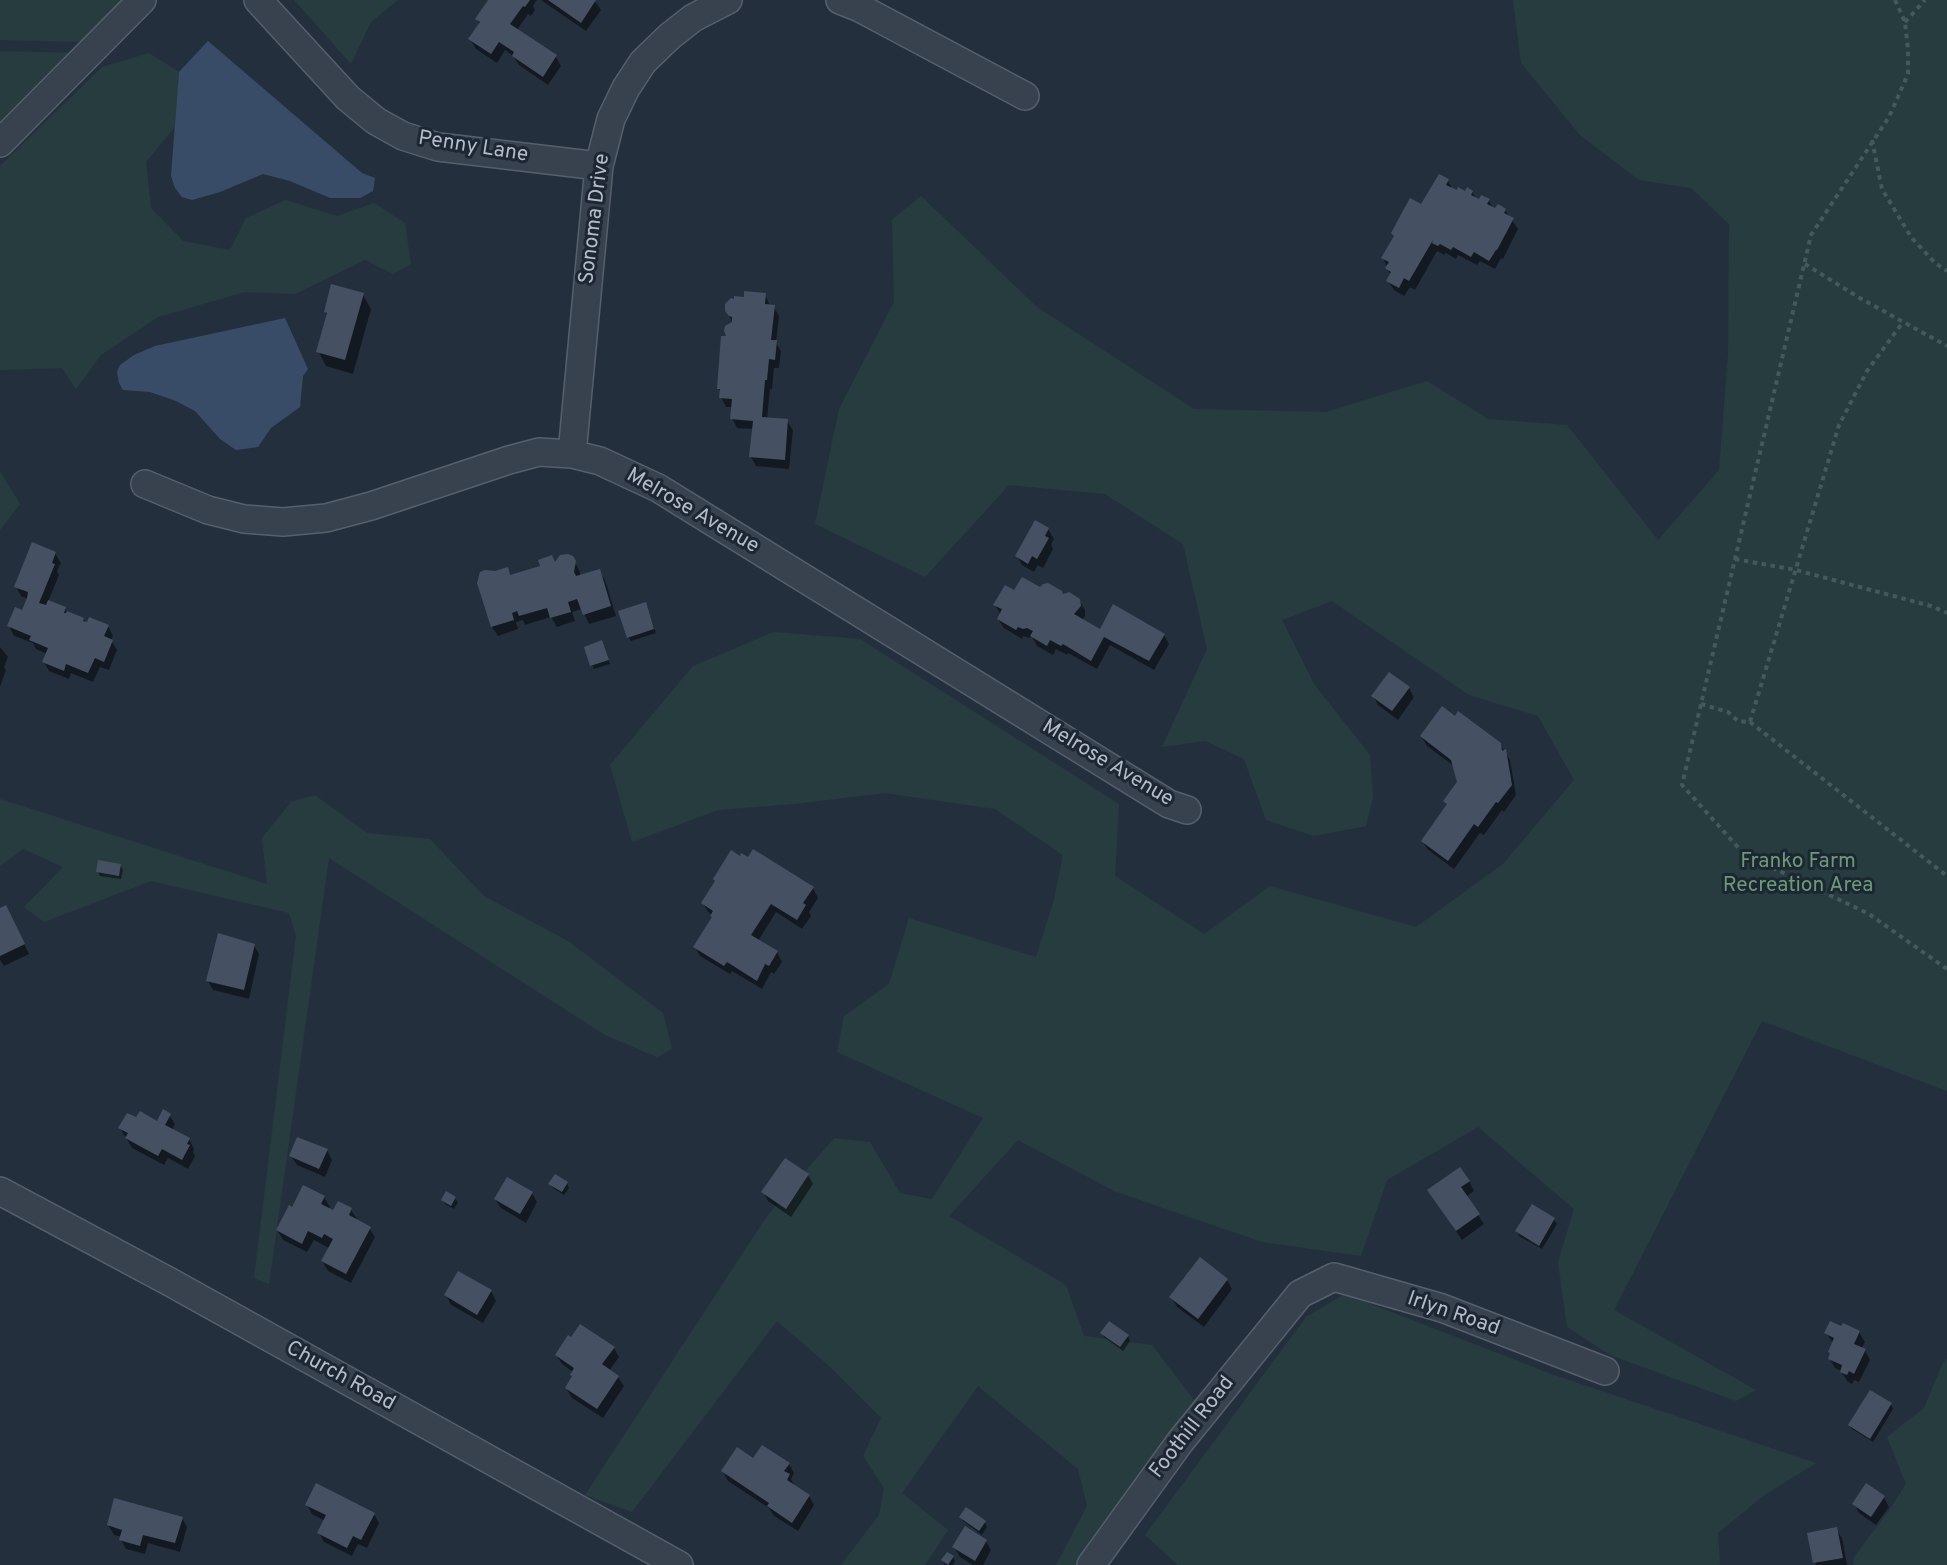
<!DOCTYPE html>
<html>
<head>
<meta charset="utf-8">
<style>
  body { margin:0 }
  canvas { display:block; background:#242f3e }
</style>
</head>
<body>
<canvas width="1947" height="1565"></canvas>
<script>
const ctx = document.querySelector('canvas').getContext('2d');
ctx.lineJoin = 'round';
function fill(path, color) { ctx.fillStyle = color; ctx.fill(path, 'evenodd'); }
const poly = rows => new Path2D(rows.map(r => 'M' + r).join(''));
function stroke(path, color, width, dash) { ctx.strokeStyle = color; ctx.lineWidth = width; ctx.lineCap = dash ? 'butt' : 'round'; ctx.setLineDash(dash || []); ctx.stroke(path); }
function drawText(font, color, halo, rows, align = 'center') {
  ctx.font = font + ' Overpass,sans-serif'; ctx.lineWidth = 6; ctx.setLineDash([]); ctx.textBaseline = 'middle'; ctx.strokeStyle = halo; ctx.fillStyle = color; for (const [text, x, y, turn = 0] of rows) {
    ctx.save(); ctx.translate(x, y); ctx.rotate((+turn || 0) * Math.PI / 180); ctx.textAlign = isNaN(turn) ? turn : align; if (halo) ctx.strokeText(text, 0, 0); ctx.fillText(text, 0, 0); ctx.restore();
  }
}
const green = poly([
  [0,0,125,0,84,42,0,40],
  [294,0,398,0,371,22,351,64],
  [1513,0,1947,0,1947,1091,1762,1021,1614,1310,1756,1390,1736,1401,1610,1355,1567,1327,1558,1262,1574,1209,1478,1127,1387,1180,1361,1256,1262,1242,1114,1191,1018,1140,949,1216,1066,1285,1084,1336,1152,1345,1197,1404,1079,1565,1056,1565,1087,1506,1078,1469,978,1386,902,1493,948,1530,925,1565,841,1565,879,1515,884,1488,863,1456,881,1418,829,1366,777,1321,632,1512,585,1495,767,1216,834,1138,870,1142,900,1193,932,1199,983,1118,837,1052,844,1016,889,984,909,918,1036,957,1054,900,1063,855,995,809,885,793,794,804,718,810,632,842,610,765,693,666,774,632,860,639,1119,804,1115,876,1204,934,1270,886,1416,927,1503,864,1574,780,1538,716,1469,695,1332,601,1282,620,1314,684,1370,755,1373,798,1366,826,1314,836,1266,820,1244,759,1205,741,1162,747,1207,649,1183,544,1105,494,1009,485,925,577,815,524,839,409,894,302,892,220,921,196,1037,307,1194,409,1326,412,1427,381,1488,419,1567,425,1658,540,1719,470,1728,355,1729,224,1691,188,1639,180,1580,135,1521,63],
  [0,51,77,53,0,131],
  [149,53,179,72,175,127,146,162,151,208,183,241,230,250,246,218,286,200,337,216,374,203,405,223,411,264,393,274,365,260,295,294,245,292,158,317,101,355,76,389,62,368,0,370,0,166,102,67],
  [0,471,20,504,0,530],
  [315,795,367,833,430,839,484,896,568,941,663,1013,672,1049,657,1057,605,1035,329,858,269,1284,254,1278,296,936,289,913,151,881,44,922,24,907,63,867,23,849,0,866,0,799,267,884,262,838,291,802],
  [1345,1294,1554,1375,1816,1463,1763,1496,1718,1533,1720,1565,1178,1565,1145,1535,1306,1317],
  [1947,1358,1947,1565,1853,1565,1854,1557,1890,1509,1906,1484,1887,1437,1924,1408,1942,1365]
]);
const water = poly([
  [208,41,362,173,375,178,373,191,360,198,330,198,290,181,263,174,220,192,192,200,182,197,175,188,171,176,179,72],
  [285,318,308,369,303,376,300,407,271,428,258,447,236,450,220,439,195,411,176,401,150,392,123,390,119,383,117,372,120,365,134,355,155,346]
]);
const shadow = poly([
  [490,0,537,0,533,6,535,10,531,16,528,14,517,30,556,57,561,66,548,85,519,65,513,56,505,50,497,63,476,49,470,39,480,25,477,19],
  [541,0,594,0,601,10,586,31],
  [1448,181,1453,190,1465,193,1472,192,1477,200,1489,201,1493,208,1505,210,1518,229,1503,259,1501,258,1495,269,1480,261,1477,265,1458,255,1456,259,1446,253,1444,255,1437,251,1415,290,1410,287,1404,296,1394,290,1388,281,1391,276,1383,258,1395,238,1392,233],
  [765,294,770,306,774,307,779,316,776,343,781,351,779,368,774,368,772,389,770,389,767,419,787,421,793,430,789,469,756,466,751,457,753,429,737,428,732,418,733,407,726,407,721,397,721,393,719,389,728,338,733,323,726,311,745,299],
  [363,295,371,309,353,374,326,366,318,351,328,316,325,312],
  [1035,522,1048,529,1054,539,1051,544,1053,549,1043,568,1038,565,1034,572,1022,565,1017,556],
  [55,553,61,563,57,571,59,575,48,602,65,609,68,613,83,619,86,623,108,626,113,636,111,640,117,650,109,670,100,667,93,682,71,673,69,679,49,671,44,662,47,654,36,649,33,643,14,636,9,626,23,612,28,599,21,596,16,587],
  [575,562,580,572,580,577,599,571,605,580,616,616,589,624,582,609,572,612,575,621,557,627,551,617,525,625,523,620,516,622,518,629,498,636,492,627,495,573,507,569,511,577,555,563],
  [1041,589,1079,600,1085,610,1085,616,1082,620,1100,631,1164,635,1169,644,1154,670,1110,645,1097,669,1068,653,1067,655,1056,649,1053,655,1037,646,1032,637,1029,638,1023,636,1022,639,1004,628,998,619,1001,615,995,605,1015,592],
  [647,608,656,633,631,641,628,637],
  [604,646,610,664,594,669,592,665],
  [0,647,8,657,4,667,6,670,0,687],
  [1409,688,1414,697,1398,720,1378,705,1373,696],
  [1421,736,1500,744,1510,760,1516,795,1504,812,1502,810,1484,835,1480,833,1454,869,1428,850,1422,841,1448,806,1445,801,1458,783,1454,766,1427,746],
  [731,852,813,888,818,898,809,912,811,916,802,929,776,912,758,941,777,952,782,962,774,974,771,972,762,989,732,971,730,974,700,956,695,947,713,918,712,915,708,912,703,903],
  [120,865,123,870,121,879,100,876,98,872],
  [0,910,11,916,29,954,4,966,0,960],
  [254,945,259,954,249,999,213,990,208,981],
  [169,1115,175,1124,172,1130,189,1139,194,1149,193,1152,195,1156,188,1169,168,1158,164,1165,132,1148,120,1128,137,1120,157,1123],
  [327,1150,332,1160,325,1177,297,1165,291,1156],
  [808,1175,813,1184,791,1217,768,1201,763,1192],
  [1469,1181,1474,1191,1466,1197,1484,1224,1462,1240,1429,1191],
  [567,1183,569,1188,564,1195,553,1188,550,1184],
  [532,1193,537,1202,526,1223,501,1208,495,1199],
  [324,1197,330,1207,328,1209,334,1212,338,1203,351,1210,357,1219,356,1221,369,1228,375,1237,351,1283,328,1271,322,1261,329,1248,314,1240,307,1252,283,1240,277,1230,293,1209],
  [455,1198,458,1202,454,1209,445,1204,443,1200],
  [1532,1206,1554,1220,1557,1224,1542,1249,1519,1236,1517,1231],
  [1227,1280,1232,1289,1204,1327,1177,1307,1171,1297],
  [491,1291,496,1301,483,1323,451,1305,446,1295],
  [1859,1332,1865,1342,1861,1349,1865,1350,1870,1360,1859,1382,1854,1380,1852,1384,1847,1381,1841,1371,1835,1368,1829,1358,1833,1343,1826,1333],
  [1102,1333,1128,1336,1130,1341,1123,1351,1104,1337],
  [614,1348,619,1357,609,1371,618,1377,624,1386,603,1418,572,1398,566,1388,573,1378,573,1372,562,1364,556,1355],
  [1891,1404,1893,1409,1873,1442,1852,1429,1850,1425],
  [754,1460,789,1464,794,1473,791,1479,794,1485,809,1496,814,1505,798,1531,774,1516,769,1508,728,1481,723,1472],
  [1867,1485,1884,1497,1889,1507,1876,1525,1859,1513,1854,1504],
  [307,1505,374,1514,379,1523,367,1548,358,1544,352,1556,324,1542,319,1533,325,1521,312,1514],
  [961,1517,985,1522,987,1527,982,1535,963,1521],
  [182,1518,187,1527,180,1552,148,1543,145,1554,126,1549,121,1540,122,1537,114,1535,108,1525],
  [1836,1529,1842,1538,1847,1565,1816,1565,1809,1534],
  [986,1541,991,1550,983,1565,973,1565,960,1557,954,1547],
  [953,1557,955,1561,953,1565,945,1565,942,1560]
]);
const building = poly([
  [488,0,530,0,525,7,523,6,510,24,557,55,543,77,512,56,514,52,499,42,491,54,468,39,480,22,475,19],
  [548,0,596,0,581,23],
  [1439,174,1449,179,1446,185,1457,190,1458,187,1465,191,1467,187,1473,191,1471,195,1479,199,1481,195,1490,199,1487,204,1495,208,1498,204,1506,209,1504,213,1514,218,1497,250,1496,250,1489,261,1474,252,1471,257,1453,247,1451,250,1440,244,1438,246,1432,243,1433,240,1409,281,1404,278,1399,288,1386,281,1391,272,1385,268,1389,262,1381,258,1394,236,1391,233,1410,198,1421,204],
  [331,284,364,293,345,360,316,352,327,313,324,312],
  [744,291,766,293,765,304,775,305,771,340,777,340,775,360,769,359,767,380,765,380,762,417,788,419,785,460,749,457,753,421,730,419,732,399,719,398,720,389,717,389,721,336,726,336,724,331,725,326,732,322,732,317,729,316,725,311,725,304,731,298,734,299,734,296,744,297],
  [1035,520,1049,528,1045,536,1049,538,1037,559,1032,556,1028,564,1015,556],
  [32,542,56,552,52,563,55,564,39,603,46,605,48,600,66,607,64,613,66,613,67,611,84,618,83,621,87,622,89,617,109,625,104,636,113,640,104,662,95,658,88,673,66,664,64,671,42,662,48,648,29,640,31,636,7,626,15,607,22,610,27,598,28,592,14,587],
  [568,554,573,556,576,561,574,572,576,576,600,569,611,606,583,615,577,599,568,602,571,612,550,618,547,608,519,616,517,611,512,613,514,620,491,627,477,583,480,572,485,570,495,571,508,567,510,575,540,566,538,560,552,555,555,562,560,555],
  [1022,577,1040,587,1043,584,1048,583,1062,591,1063,594,1069,592,1080,599,1081,606,1074,614,1100,629,1113,604,1165,634,1149,661,1104,637,1091,661,1063,644,1061,646,1050,640,1047,646,1030,636,1033,631,1027,628,1023,629,1018,627,1016,630,997,619,1002,609,993,605,1005,585,1014,590],
  [646,602,654,629,627,638,618,611],
  [602,640,609,660,590,666,584,647],
  [1389,672,1410,687,1392,711,1371,696],
  [1442,706,1455,716,1458,711,1501,743,1502,751,1506,749,1512,785,1498,803,1496,802,1478,827,1474,824,1448,861,1421,841,1447,804,1443,801,1457,782,1451,760,1420,736],
  [753,849,814,887,803,903,806,905,797,920,771,904,751,935,778,951,769,966,765,964,757,981,727,962,724,966,693,947,712,917,710,916,713,911,701,903,715,881,713,879,731,850,740,856,741,853,748,857],
  [98,860,121,864,119,876,96,872],
  [6,905,25,944,0,956,0,908],
  [218,933,255,944,244,990,206,981],
  [163,1109,171,1114,165,1125,190,1138,187,1144,190,1145,182,1160,162,1149,158,1156,125,1138,128,1133,118,1128,127,1113,136,1117,140,1111,157,1121],
  [297,1137,328,1149,319,1169,289,1156],
  [785,1158,809,1174,786,1209,761,1192],
  [1460,1167,1470,1181,1461,1187,1480,1214,1456,1231,1427,1190],
  [555,1174,568,1182,562,1192,548,1184],
  [507,1177,533,1192,520,1214,494,1199],
  [303,1185,325,1196,321,1204,333,1210,338,1201,352,1208,349,1215,371,1227,346,1274,321,1261,333,1239,324,1234,322,1238,308,1231,302,1244,276,1230,289,1205,292,1207],
  [446,1191,456,1197,451,1206,441,1200],
  [1532,1204,1555,1218,1539,1246,1515,1231],
  [1200,1257,1228,1279,1198,1319,1169,1297],
  [458,1271,492,1290,477,1315,444,1295],
  [1109,1321,1129,1335,1120,1347,1100,1333],
  [1830,1321,1841,1326,1843,1323,1860,1331,1854,1344,1866,1349,1854,1374,1849,1371,1847,1375,1840,1372,1842,1365,1828,1359,1830,1353,1828,1352,1834,1338,1824,1333],
  [580,1324,615,1347,602,1364,619,1376,597,1409,565,1388,572,1376,570,1375,574,1368,555,1355,568,1335,571,1337],
  [1870,1390,1892,1403,1870,1439,1848,1425],
  [762,1445,790,1463,784,1471,790,1474,787,1480,810,1495,792,1523,767,1506,769,1503,721,1471,737,1447,753,1458],
  [316,1483,375,1513,361,1540,353,1536,347,1548,317,1533,326,1515,305,1505],
  [1866,1483,1885,1496,1871,1517,1852,1504],
  [114,1498,183,1517,175,1543,143,1535,140,1546,119,1540,122,1530,107,1525],
  [966,1507,986,1521,979,1531,959,1517],
  [965,1526,987,1540,975,1561,952,1547],
  [1837,1527,1843,1558,1813,1563,1807,1533],
  [947,1552,954,1556,948,1565,941,1560]
]);
const path = poly([
  [1895,0,1905,22,1908,49,1908,74,1889,117,1811,235,1682,785,1744,854,1869,914,1947,969],
  [1905,22,1925,0],
  [1872,140,1882,189,1911,237,1935,263,1947,271],
  [1805,264,1858,297,1947,346],
  [1735,559,1796,570,1931,606,1947,613],
  [1701,704,1728,712,1738,721,1750,722,1839,425,1867,371,1903,322],
  [1750,722,1947,876]
]);
const minor = poly([
  [258,0,348,98,376,121,403,136,438,147,599,166],
  [840,0,860,8,1025,96],
  [0,143,142,0],
  [572,454,599,166,611,119,626,88,643,62,670,36,693,18,728,0],
  [145,484,208,510,244,519,283,522,326,518,371,506,509,460,539,452,572,454,600,461,658,488,1169,804,1187,810],
  [0,1191,170,1282,679,1565],
  [1091,1565,1180,1442,1300,1294,1334,1277,1442,1308,1605,1371]
]);
const streetNames = [
  ["Penny Lane",473,148,9],
  ["Sonoma Drive",596,219,-83],
  ["Melrose Avenue",692,512,30],
  ["Melrose Avenue",1107,764,31],
  ["Irlyn Road",1453,1315,19],
  ["Church Road",340,1377,29],
  ["Foothill Road",1193,1428,-52]
];
const parkNames = [
  ["Franko Farm",1798,863],
  ["Recreation Area",1798,887]
];
fill(green, '#263c3f');
fill(water, '#394c67');
fill(shadow, '#0007');
fill(building, '#455162');
stroke(minor, '#565f6c', 30);
stroke(path, '#44595c', 4, [4.5, 4.5]);
stroke(minor, '#38414e', 27);
drawText('21px', '#b4bcc9', '#1d2633', streetNames);
drawText('21px', '#6b9a76', '#1d2633', parkNames);
</script>
</body>
</html>
